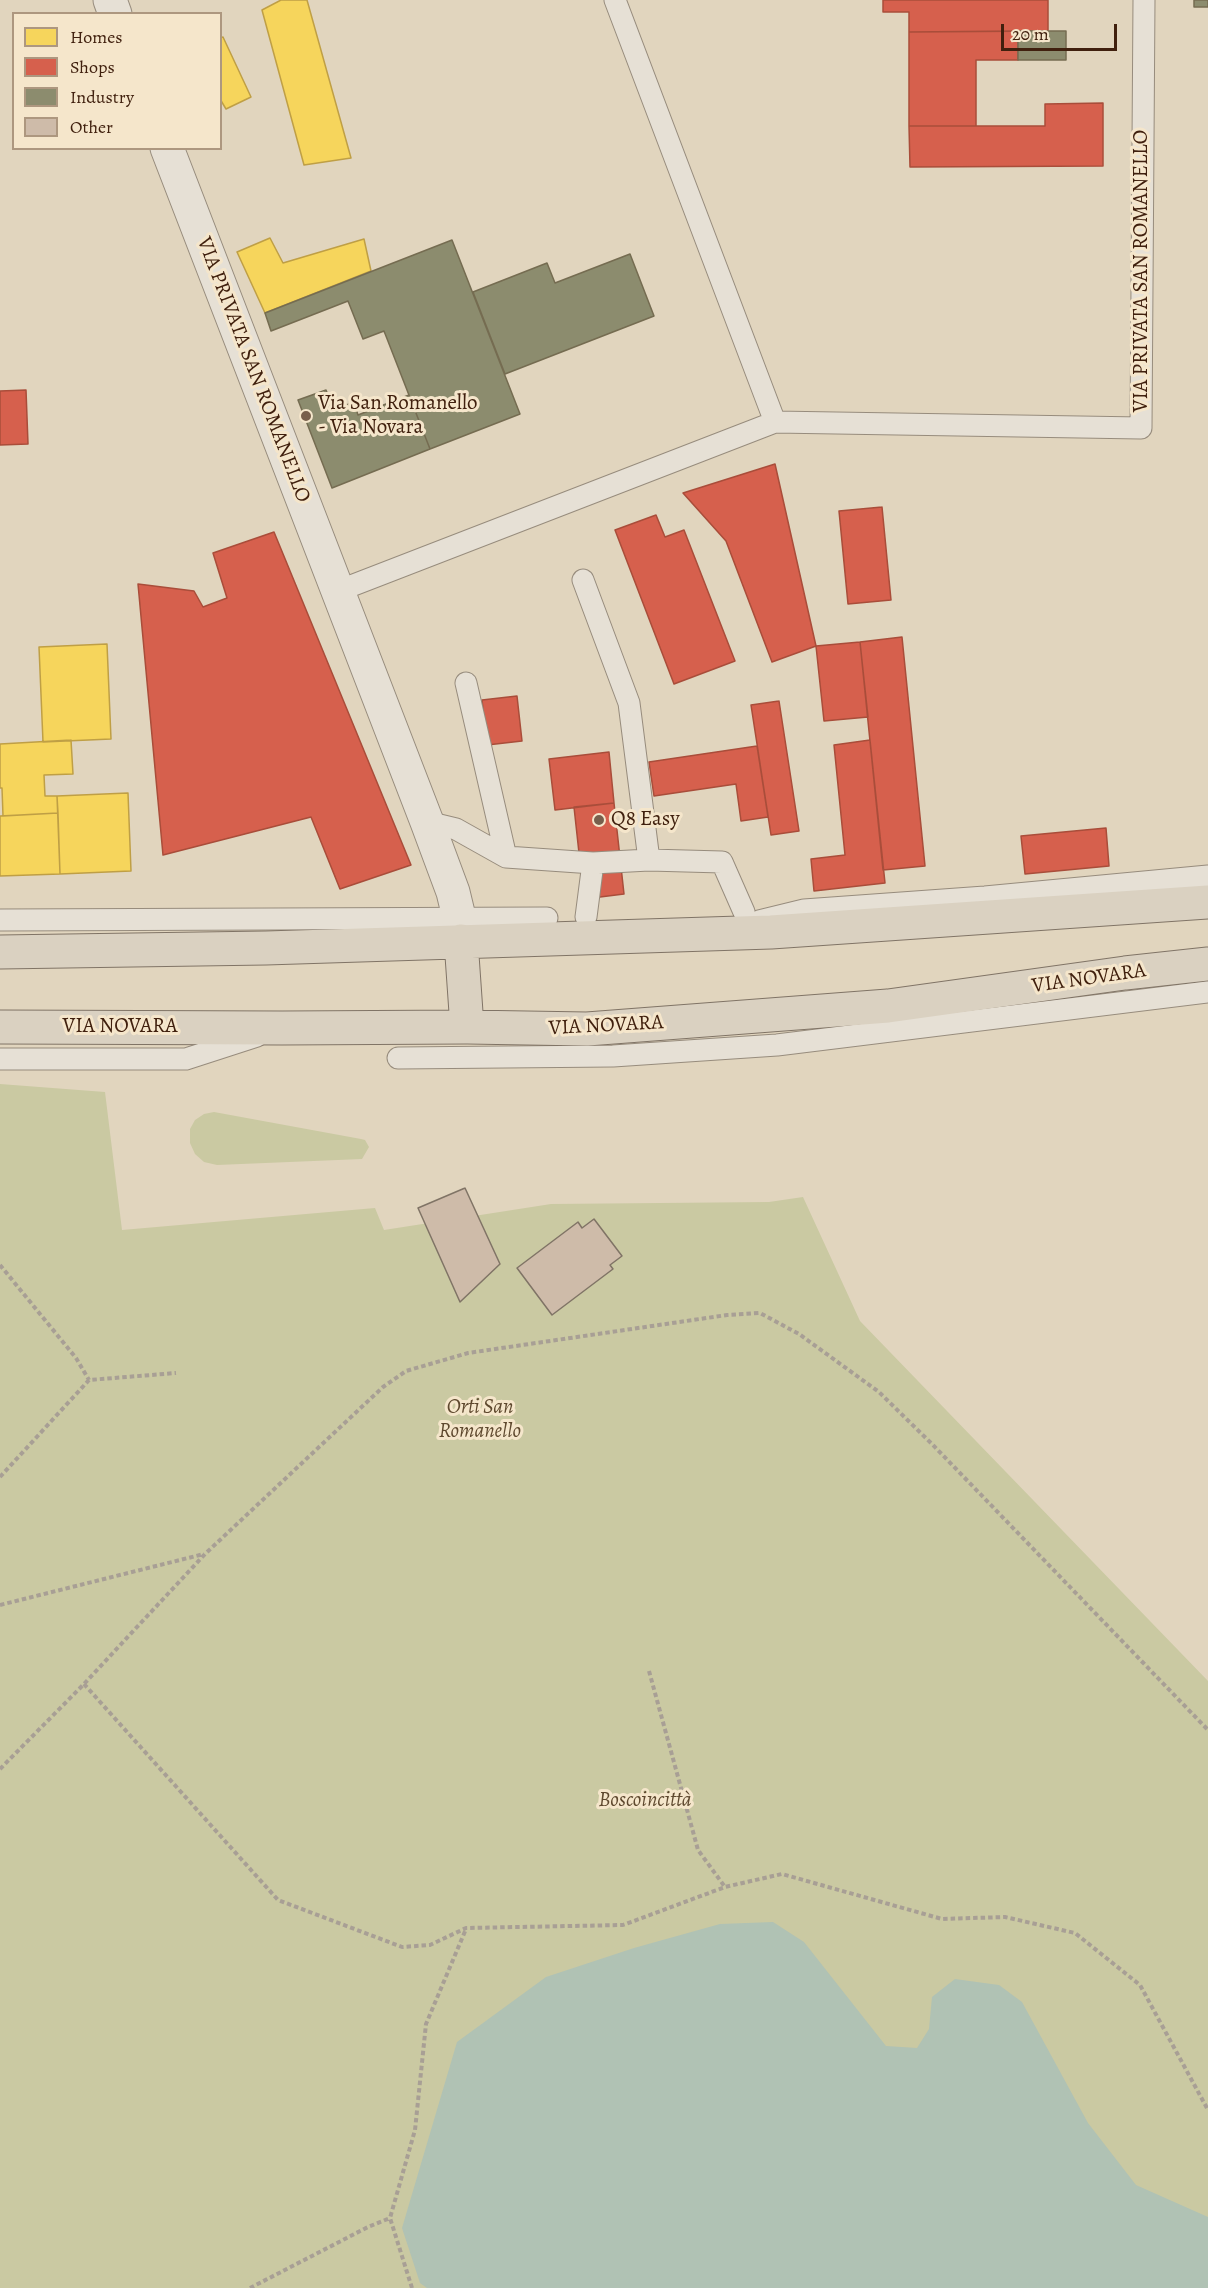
<!DOCTYPE html>
<html>
<head>
<meta charset="utf-8">
<style>
  body { margin:0 }
  #map { position:relative; width:1208px; height:2288px; overflow:hidden; background:#e1d5be; font-family:Alegreya,serif }
  canvas { display:block }
  .legend { position:absolute; left:12px; top:12px; width:210px; height:138px; box-sizing:border-box; background:#f5e6cb; border:2px solid #ad977f; margin:0; padding:8px 10px; list-style:none; font-size:18px; color:#40200e }
  .legend li { display:flex; align-items:center; gap:12px; height:30px }
  .legend b { width:30px; border:2px solid #ad977f }
  .scale { position:absolute; left:1001px; top:24px; width:116px; height:27px; box-sizing:border-box; border:3px solid #40200e; border-top:0; padding-left:8px; font-size:18px; line-height:21px; white-space:nowrap; color:#40200e; -webkit-text-stroke:4px #f5e6cb; paint-order:stroke }
</style>
</head>
<body>
<div id="map">
<canvas width="1208" height="2288"></canvas>
<ul class="legend">
<li><b style="height:16px;background:#f6d55c"></b>Homes</li>
<li><b style="height:16px;background:#d6604d"></b>Shops</li>
<li><b style="height:16px;background:#8c8c6e"></b>Industry</li>
<li><b style="height:16px;background:#cebba9"></b>Other</li>
</ul>
<div class="scale">20 m</div>
</div>
<script>
const ctx = document.querySelector('canvas').getContext('2d');
ctx.lineJoin = 'round';
function fill(path, color) { ctx.fillStyle = color; ctx.fill(path, 'evenodd'); }
const poly = rows => new Path2D(rows.map(r => 'M' + r).join(''));
function stroke(path, color, width, dash) { ctx.strokeStyle = color; ctx.lineWidth = width; ctx.lineCap = dash ? 'butt' : 'round'; ctx.setLineDash(dash || []); ctx.stroke(path); }
function drawText(font, color, halo, rows, align = 'center') {
  ctx.font = font + ' Alegreya,serif'; ctx.lineWidth = 6; ctx.setLineDash([]); ctx.textBaseline = 'middle'; ctx.strokeStyle = halo; ctx.fillStyle = color; for (const [text, x, y, turn = 0] of rows) {
    ctx.save(); ctx.translate(x, y); ctx.rotate((+turn || 0) * Math.PI / 180); ctx.textAlign = isNaN(turn) ? turn : align; if (halo) ctx.strokeText(text, 0, 0); ctx.fillText(text, 0, 0); ctx.restore();
  }
}
const green = poly([
  [0,1084,105,1092,122,1230,375,1208,384,1230,551,1204,769,1202,803,1197,860,1321,1208,1681,1208,2288,0,2288],
  [214,1112,361,1139,365,1140,369,1147,362,1159,217,1165,204,1162,195,1154,190,1143,190,1129,195,1120,204,1114]
]);
const water = poly([
  [773,1922,804,1942,886,2046,917,2048,929,2029,932,1997,955,1979,999,1985,1022,2002,1088,2123,1136,2185,1208,2217,1208,2288,427,2288,420,2283,402,2228,457,2042,546,1977,634,1948,720,1924]
]);
const homes = poly([
  [281,0,307,0,351,158,304,165,262,10,281,0],
  [223,37,251,97,226,109,220,99,220,38,223,37],
  [270,238,283,263,364,239,371,271,265,313,237,252,270,238],
  [107,644,111,739,43,742,39,647,107,644],
  [71,740,73,774,44,775,45,796,57,796,58,813,3,816,2,788,0,788,0,744,71,740],
  [128,793,131,871,60,874,57,796,128,793],
  [58,813,60,874,0,876,0,816,58,813]
]);
const shops = poly([
  [883,0,1048,0,1048,31,909,32,909,12,883,12,883,0],
  [1018,31,1018,60,976,60,976,126,909,126,909,32,1018,31],
  [1103,103,1103,166,910,167,909,126,1045,126,1045,104,1103,103],
  [26,390,28,444,0,445,0,391,26,390],
  [775,464,816,646,772,662,726,541,683,493,775,464],
  [882,507,891,600,848,604,839,511,882,507],
  [656,515,665,537,684,530,735,661,674,684,615,530,656,515],
  [274,532,411,865,340,889,311,817,163,855,138,584,194,591,203,607,227,598,213,553,274,532],
  [902,637,925,866,883,870,860,642,902,637],
  [860,642,868,717,824,721,816,646,860,642],
  [517,696,522,741,487,745,482,700,517,696],
  [779,701,799,831,771,835,751,705,779,701],
  [870,740,885,883,814,891,811,859,845,855,834,745,870,740],
  [757,746,768,817,741,821,736,784,654,796,649,762,757,746],
  [609,752,614,803,555,810,549,759,609,752],
  [614,803,624,894,584,899,574,807,614,803],
  [1106,828,1109,866,1025,874,1021,836,1106,828]
]);
const industry = poly([
  [1194,0,1208,0,1208,7,1194,7,1194,0],
  [1018,31,1066,31,1066,60,1018,60,1018,31],
  [452,240,520,414,430,449,384,331,363,339,348,301,271,331,265,313,452,240],
  [630,254,654,316,505,374,473,292,547,263,555,283,630,254],
  [326,390,334,410,354,402,358,415,409,395,430,449,332,488,298,400,326,390]
]);
const building = poly([
  [465,1188,500,1264,460,1302,418,1208,465,1188],
  [594,1219,622,1256,610,1265,613,1269,552,1315,517,1268,578,1222,582,1228,594,1219]
]);
const path = poly([
  [0,1265,76,1358,89,1380],
  [0,1477,89,1380,176,1373],
  [0,1605,204,1554],
  [649,1671,698,1850,725,1887],
  [84,1684,278,1900,402,1947,430,1945,466,1928,623,1925,725,1887,782,1874,942,1919,1005,1917,1075,1933,1140,1985,1208,2110],
  [0,1769,84,1684,205,1554,383,1387,406,1371,468,1353,727,1315,760,1313,799,1334,879,1392,932,1444,1208,1730],
  [250,2288,368,2227,390,2218],
  [412,2288,390,2218,415,2130,426,2024,466,1929]
]);
const service = poly([
  [615,0,775,422],
  [583,580,629,703,649,860],
  [338,591,775,422,1141,428,1144,0],
  [466,683,506,857],
  [427,822,456,829,506,857,593,863,649,860,722,862,744,912],
  [586,917,593,863],
  [0,920,547,918],
  [759,921,804,910,985,897,1208,876],
  [398,1058,613,1056,777,1045,1208,992],
  [0,1059,186,1059,257,1036]
]);
const minor = poly([
  [110,0,115,14],
  [167,148,427,822,453,892,459,917,461,941]
]);
const primary = poly([
  [461,941,467,1027],
  [0,952,266,948,771,932,1208,902],
  [0,1027,282,1028,467,1027,587,1029,888,1006,1125,973,1208,964]
]);
const markers = [
  [306,416,6,"#785f4c"],
  [599,820,6,"#785f4c"]
];
const streetNames = [
  ["VIA PRIVATA SAN ROMANELLO",1142,271,-90],
  ["VIA PRIVATA SAN ROMANELLO",253,370,69],
  ["VIA NOVARA",1089,979,-8],
  ["VIA NOVARA",606,1026,-3],
  ["VIA NOVARA",120,1027]
];
const poiNames = [
  ["Via San Romanello",318,404],
  ["- Via Novara",318,428],
  ["Q8 Easy",611,820]
];
const parkNames = [
  ["Orti San",480,1408],
  ["Romanello",480,1432],
  ["Boscoincittà",645,1801]
];
fill(green, '#cac9a2');
fill(water, '#b0c2b4');
fill(homes, '#f6d55c');
stroke(homes, '#bf9f45', 1.5);
fill(shops, '#d6604d');
stroke(shops, '#a94d3a', 1.5);
fill(industry, '#8c8c6e');
stroke(industry, '#756c51', 1.5);
fill(building, '#cebba9');
stroke(building, '#807466', 1.5);
stroke(service, '#978c7d', 23);
stroke(minor, '#978c7d', 35);
stroke(primary, '#807466', 35);
stroke(path, '#a89f95', 4, [4.5, 3]);
stroke(service, '#e6e0d5', 21);
stroke(minor, '#e6e0d5', 33);
stroke(primary, '#dad1c1', 33);
for (const [x, y, r, color] of markers) { const dot = new Path2D(); dot.arc(x, y, r, 0, 2 * Math.PI); ctx.fillStyle = color; ctx.fill(dot); stroke(dot, '#f5e6cb', 2); }
drawText('21px', '#40200e', '#f5e6cb', streetNames);
drawText('21px', '#40200e', '#f5e6cb', poiNames, 'left');
drawText('italic 21px', '#5e482e', '#f5e6cb', parkNames);
</script>
</body>
</html>
